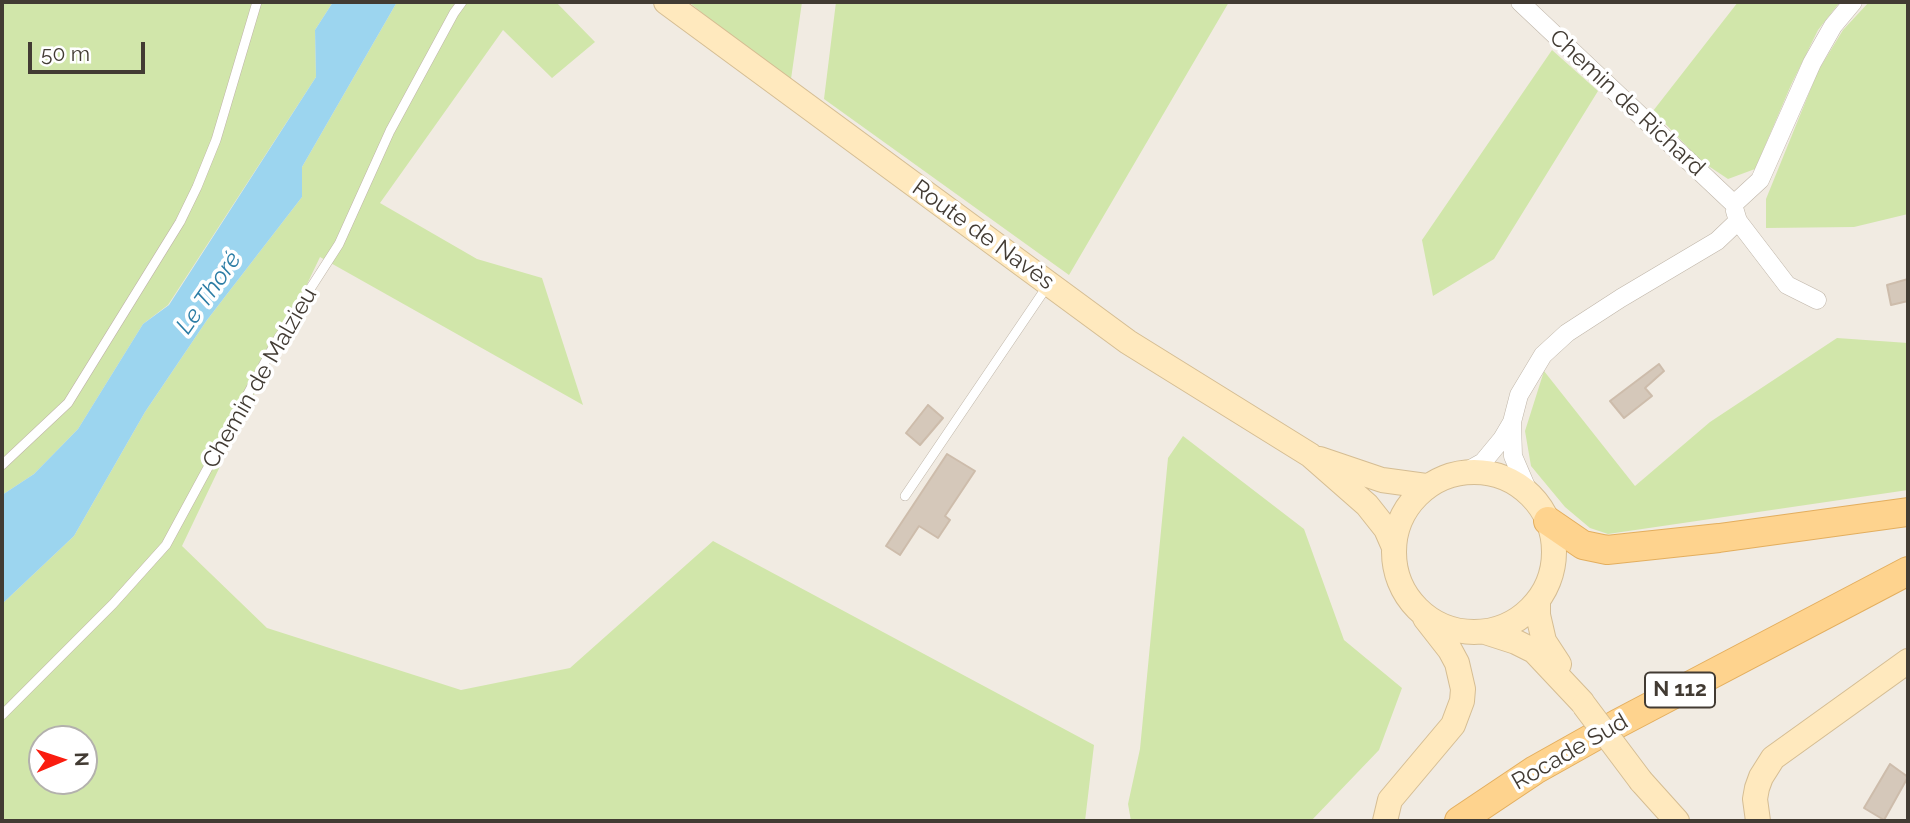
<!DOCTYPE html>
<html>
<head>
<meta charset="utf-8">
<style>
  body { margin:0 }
  #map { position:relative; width:1910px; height:823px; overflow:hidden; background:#f1ebe2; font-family:Raleway,sans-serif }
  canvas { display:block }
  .frame { position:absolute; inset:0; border:4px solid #423b33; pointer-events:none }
  .north { position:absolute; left:28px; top:725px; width:70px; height:70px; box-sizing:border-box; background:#fff; border:2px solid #b3b1ad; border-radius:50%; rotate:88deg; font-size:19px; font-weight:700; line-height:28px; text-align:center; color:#423b33 }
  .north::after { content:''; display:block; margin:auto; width:24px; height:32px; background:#fa1d10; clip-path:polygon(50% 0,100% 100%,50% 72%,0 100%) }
  .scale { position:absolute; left:28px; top:42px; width:117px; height:32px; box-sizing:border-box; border:4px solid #423b33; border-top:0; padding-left:9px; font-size:21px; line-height:24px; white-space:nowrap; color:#423b33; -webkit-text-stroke:5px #fff; paint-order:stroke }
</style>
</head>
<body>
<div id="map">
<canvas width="1910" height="823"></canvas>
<div class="frame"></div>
<div class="north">N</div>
<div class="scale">50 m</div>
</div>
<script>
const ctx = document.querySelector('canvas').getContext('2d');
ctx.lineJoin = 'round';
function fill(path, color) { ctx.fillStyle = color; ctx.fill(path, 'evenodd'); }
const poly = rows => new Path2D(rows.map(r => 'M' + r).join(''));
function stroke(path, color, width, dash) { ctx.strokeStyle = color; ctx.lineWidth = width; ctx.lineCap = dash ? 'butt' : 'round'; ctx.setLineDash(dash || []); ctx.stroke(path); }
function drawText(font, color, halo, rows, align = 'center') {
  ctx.font = font + ' Raleway,sans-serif'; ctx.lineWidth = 7; ctx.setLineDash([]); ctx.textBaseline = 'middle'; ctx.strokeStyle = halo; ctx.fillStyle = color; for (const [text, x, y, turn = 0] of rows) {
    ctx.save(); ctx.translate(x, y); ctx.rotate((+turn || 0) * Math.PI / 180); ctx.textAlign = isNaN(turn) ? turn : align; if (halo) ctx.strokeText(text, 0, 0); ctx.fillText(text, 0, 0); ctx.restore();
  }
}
const green = poly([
  [2,2,333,2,315,30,316,77,168,305,143,324,78,429,34,474,2,495],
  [397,2,556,2,595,42,552,78,503,30,380,203,477,259,542,278,583,405,320,257,182,546,267,628,461,690,570,668,713,541,1094,745,1085,821,2,821,2,604,74,536,145,412,207,320,302,197,302,167],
  [42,739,84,739,84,781,42,781],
  [689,2,802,2,790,86],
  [836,2,1229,2,1069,275,824,99],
  [1738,2,1840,2,1818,30,1791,85,1755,169,1728,179,1701,161,1653,111],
  [1869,2,1908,2,1908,214,1854,227,1766,228,1766,199,1818,71,1843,30],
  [1552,50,1598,91,1494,259,1433,296,1422,240],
  [1837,338,1908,343,1908,490,1608,534,1590,528,1565,507,1531,466,1525,431,1544,371,1635,486,1710,422],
  [1183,436,1304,529,1344,640,1402,688,1379,750,1311,821,1131,821,1128,804,1140,749,1168,458]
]);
const water = poly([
  [333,2,397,2,302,167,302,197,207,320,145,412,74,536,2,604,2,495,34,474,78,429,143,324,169,305,316,77,315,30]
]);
const building = poly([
  [1908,279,1908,301,1891,305,1887,285,1908,279],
  [1659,364,1664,371,1645,388,1652,396,1624,418,1610,401,1659,364],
  [928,405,943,418,920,445,906,433,928,405],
  [947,454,975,471,945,516,950,520,938,538,919,526,900,555,886,546,947,454],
  [1890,764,1908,777,1884,820,1864,808,1890,764]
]);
const service = poly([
  [2,465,68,403,180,222,197,187,216,140,257,2],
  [905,496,1048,285],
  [2,715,113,604,166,545,276,342,339,244,390,131,454,13,462,2]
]);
const minor = poly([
  [1520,2,1734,204],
  [1734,204,1760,180,1812,63,1833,26,1853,2],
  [1735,211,1738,221,1787,285,1817,300],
  [1467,471,1483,462,1502,439,1512,422],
  [1528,491,1513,456,1512,422,1519,395,1543,355,1567,333,1621,298,1717,241,1738,221]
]);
const secondary = poly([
  [666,2,1128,342,1310,455,1367,505,1386,529,1393,545],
  [1320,459,1382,480,1426,486],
  '1394 552a80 80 0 1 1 160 0a80 80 0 1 1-160 0Z',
  [1538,600,1538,615,1544,641,1559,664],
  [1485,632,1516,642,1534,651,1582,702],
  [1641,781,1677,821],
  [1385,821,1390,800,1453,725,1462,701,1463,689,1457,663,1450,650,1425,618],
  [1758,821,1755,799,1757,788,1761,777,1773,758,1908,661]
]);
const primary = poly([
  [1548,521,1583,545,1607,550,1719,538,1908,512],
  [1459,821,1535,770,1617,724,1908,571]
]);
const secondaryBridge = poly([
  [1584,705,1641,781]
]);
const shields = [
  [1680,690,70]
];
const shieldNames = [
  ["N 112",1680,690]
];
const streetNames = [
  ["Chemin de Richard",1627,103,43],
  ["Route de Navès",983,235,36],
  ["Chemin de Malzieu",260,378,-60],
  ["Rocade Sud",1570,752,-30]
];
const waterNames = [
  ["Le Thoré",209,293,-55]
];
fill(green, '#d1e6aa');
fill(water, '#9cd5ef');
fill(building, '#d5c8ba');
stroke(building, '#cdbcab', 2);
stroke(service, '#bfb5a8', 10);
stroke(minor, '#bfb5a8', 19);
stroke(secondary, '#d5bd93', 26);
stroke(primary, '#e3ae5e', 30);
stroke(service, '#fff', 9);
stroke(minor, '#fff', 18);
stroke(secondary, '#ffe9be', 24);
stroke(primary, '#fed38e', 28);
stroke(secondaryBridge, '#d5bd93', 26, []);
stroke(secondaryBridge, '#ffe9be', 24);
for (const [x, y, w] of shields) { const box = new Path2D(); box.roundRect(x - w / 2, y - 17.5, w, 35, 5); ctx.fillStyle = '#fff'; ctx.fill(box); stroke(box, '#423b33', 2); }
drawText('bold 21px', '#423b33', null, shieldNames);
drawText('23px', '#423b33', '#fff', streetNames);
drawText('italic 24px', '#2c7da5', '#fff', waterNames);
</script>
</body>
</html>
